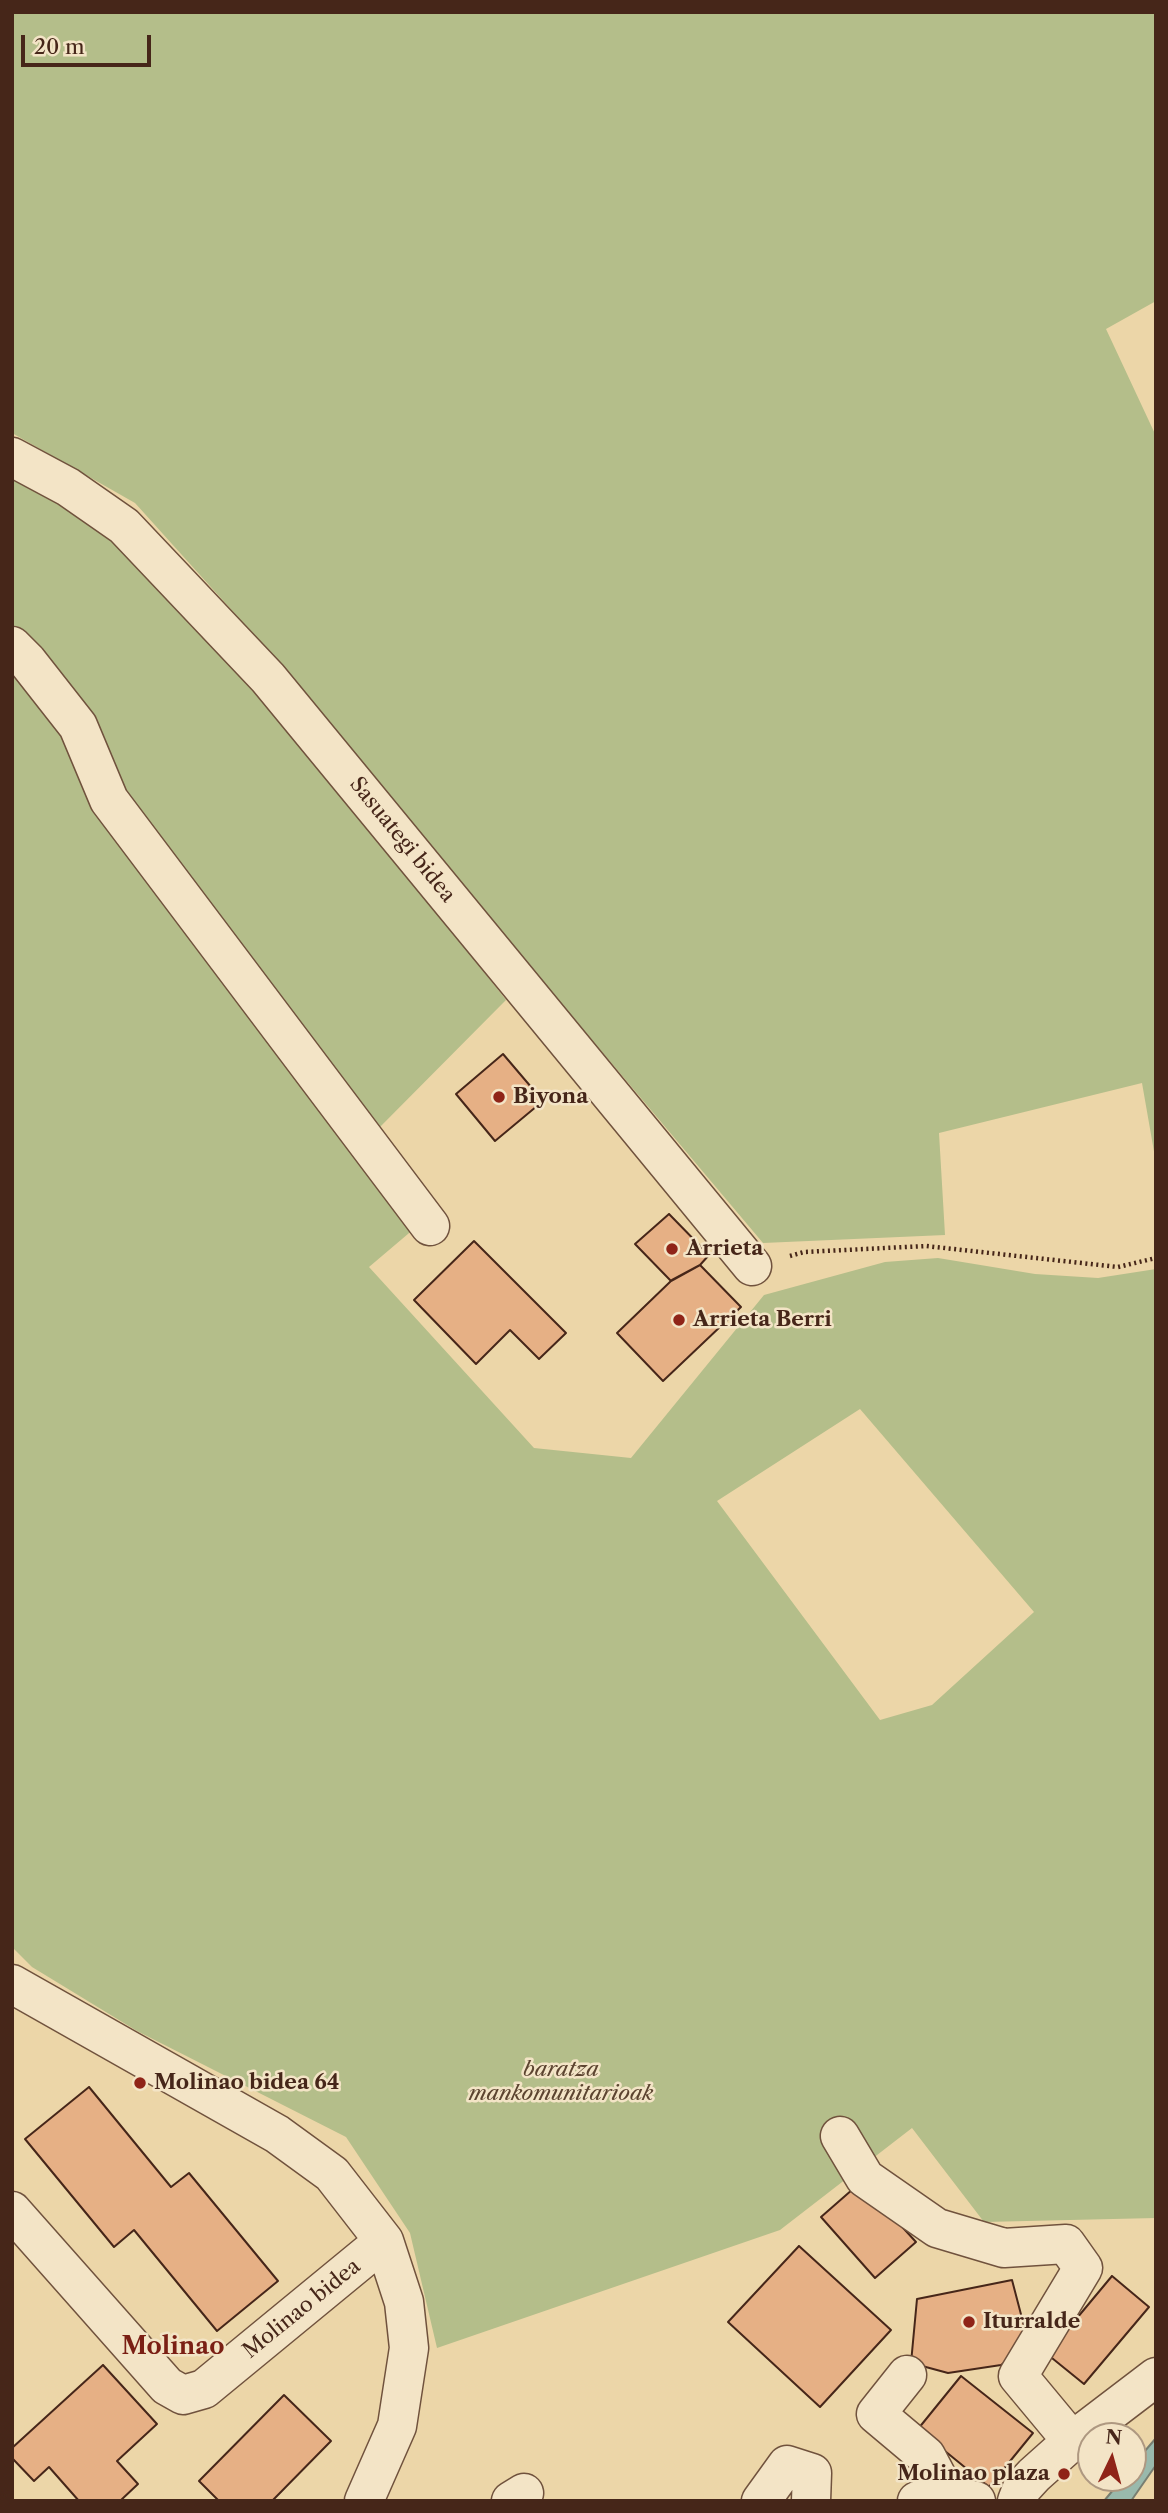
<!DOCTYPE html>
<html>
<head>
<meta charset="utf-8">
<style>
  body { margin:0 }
  #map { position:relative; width:1168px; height:2513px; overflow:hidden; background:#ecd6a8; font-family:"Libre Caslon Text",serif }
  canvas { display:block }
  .frame { position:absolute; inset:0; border:14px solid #462619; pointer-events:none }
  .north { position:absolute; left:1077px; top:2422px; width:70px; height:70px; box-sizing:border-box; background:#f3e4c6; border:2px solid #ae9881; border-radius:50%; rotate:5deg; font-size:19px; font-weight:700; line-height:28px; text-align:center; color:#462619 }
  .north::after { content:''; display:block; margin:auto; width:24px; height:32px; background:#8f2418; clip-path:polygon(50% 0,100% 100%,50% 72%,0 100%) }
  .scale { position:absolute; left:21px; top:35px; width:130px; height:32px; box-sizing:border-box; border:4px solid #462619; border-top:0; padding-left:9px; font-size:21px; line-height:24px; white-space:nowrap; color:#462619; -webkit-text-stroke:5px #f3e4c6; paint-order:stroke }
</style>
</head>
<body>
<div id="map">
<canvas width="1168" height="2513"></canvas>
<div class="frame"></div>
<div class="north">N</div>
<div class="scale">20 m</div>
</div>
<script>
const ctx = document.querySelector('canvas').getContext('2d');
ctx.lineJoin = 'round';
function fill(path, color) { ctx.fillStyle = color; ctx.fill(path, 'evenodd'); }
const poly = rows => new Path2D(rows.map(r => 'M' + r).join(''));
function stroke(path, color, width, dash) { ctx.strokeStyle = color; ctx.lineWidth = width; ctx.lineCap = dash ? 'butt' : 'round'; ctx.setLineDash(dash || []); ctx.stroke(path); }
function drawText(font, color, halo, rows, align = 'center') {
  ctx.font = font + ' "Libre Caslon Text",serif'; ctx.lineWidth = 5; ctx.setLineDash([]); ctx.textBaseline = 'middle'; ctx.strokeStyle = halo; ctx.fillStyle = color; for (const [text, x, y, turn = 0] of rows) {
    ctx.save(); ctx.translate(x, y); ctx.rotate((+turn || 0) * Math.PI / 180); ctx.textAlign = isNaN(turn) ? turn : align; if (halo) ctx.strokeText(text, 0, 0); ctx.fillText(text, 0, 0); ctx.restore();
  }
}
const green = poly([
  [12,12,1156,12,1156,301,1106,329,1156,436,1156,1163,1142,1083,939,1133,945,1235,763,1243,469,894,283,667,135,503,12,433],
  [12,474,103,525,303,742,506,1000,375,1132,415,1228,369,1267,534,1448,631,1458,764,1295,885,1262,938,1258,1035,1274,1098,1278,1156,1269,1156,2218,984,2222,912,2128,780,2230,437,2348,410,2233,346,2137,137,2031,32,1967,12,1947],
  [860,1409,1034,1612,932,1705,880,1720,717,1501]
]);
const water = poly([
  [1156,2438,1156,2465,1131,2501,1104,2501,1123,2478,1133,2478,1133,2465,1156,2438]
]);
const building = poly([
  [503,1054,543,1101,495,1141,456,1094,503,1054],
  [669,1214,709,1255,700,1265,671,1281,635,1244,669,1214],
  [474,1241,566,1333,539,1359,510,1330,476,1364,414,1300,474,1241],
  [700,1265,741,1307,663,1381,617,1333,672,1280,700,1265],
  [89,2087,171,2187,189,2173,278,2281,217,2331,134,2230,114,2247,25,2139,89,2087],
  [861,2182,916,2242,875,2278,821,2217,861,2182],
  [799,2246,891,2330,820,2407,728,2322,799,2246],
  [1112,2276,1149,2307,1084,2384,1047,2354,1112,2276],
  [1012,2280,1029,2345,1001,2365,948,2373,911,2363,917,2299,1012,2280],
  [103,2365,157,2424,117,2461,138,2484,120,2501,79,2501,49,2467,34,2481,12,2458,12,2448,103,2365],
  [961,2376,1033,2433,989,2487,918,2429,961,2376],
  [284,2395,331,2441,272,2501,219,2501,199,2481,284,2395]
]);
const path = poly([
  [790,1256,804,1252,926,1246,1118,1267,1156,1258]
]);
const minor = poly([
  [12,457,68,487,124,526,268,678,752,1266],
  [12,646,27,661,78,726,109,800,430,1226],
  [12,1984,277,2134,332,2174,384,2241,404,2302,409,2348,397,2426,364,2501],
  [840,2136,865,2178,937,2228,1004,2248,1066,2244,1083,2268,1018,2376,1072,2441],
  [12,2211,167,2386,183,2395,204,2389,384,2241],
  [907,2375,876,2414,926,2456,946,2494],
  [511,2501,524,2493],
  [761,2501,787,2465,812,2473,811,2501],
  [917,2501,935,2494,946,2494,976,2501],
  [1017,2501,1022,2488,1034,2475,1072,2441,1156,2377]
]);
const markers = [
  [499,1097,7,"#8f2418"],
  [672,1249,7,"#8f2418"],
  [679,1320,7,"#8f2418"],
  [140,2083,7,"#8f2418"],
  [969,2322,7,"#8f2418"],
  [1064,2474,7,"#8f2418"]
];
const streetNames = [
  ["Sasuategi bidea",402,840,51],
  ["Molinao bidea",302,2309,-39]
];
const poiNames = [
  ["Biyona",513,1097],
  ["Arrieta",686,1249],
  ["Arrieta Berri",693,1320],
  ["Molinao bidea 64",154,2083],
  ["Iturralde",983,2322],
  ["Molinao plaza",1050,2474,"right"]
];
const parkNames = [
  ["baratza",561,2070],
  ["mankomunitarioak",561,2094]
];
const quarterNames = [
  ["Molinao",173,2347]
];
fill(green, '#b4be8a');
fill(water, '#99b9ac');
stroke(water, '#787e71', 2);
fill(building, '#e6b085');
stroke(building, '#462619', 2);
stroke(minor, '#70523d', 41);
stroke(path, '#462619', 4.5, [2, 3.5]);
stroke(minor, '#f3e4c6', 38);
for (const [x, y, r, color] of markers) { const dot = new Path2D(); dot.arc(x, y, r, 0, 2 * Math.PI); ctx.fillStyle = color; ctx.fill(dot); stroke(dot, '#f3e4c6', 2.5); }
drawText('21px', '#462619', '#f3e4c6', streetNames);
drawText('bold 21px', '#462619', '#f3e4c6', poiNames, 'left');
drawText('italic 21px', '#5c4430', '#f3e4c6', parkNames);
drawText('bold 24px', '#7a1f14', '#f3e4c6', quarterNames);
</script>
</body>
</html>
